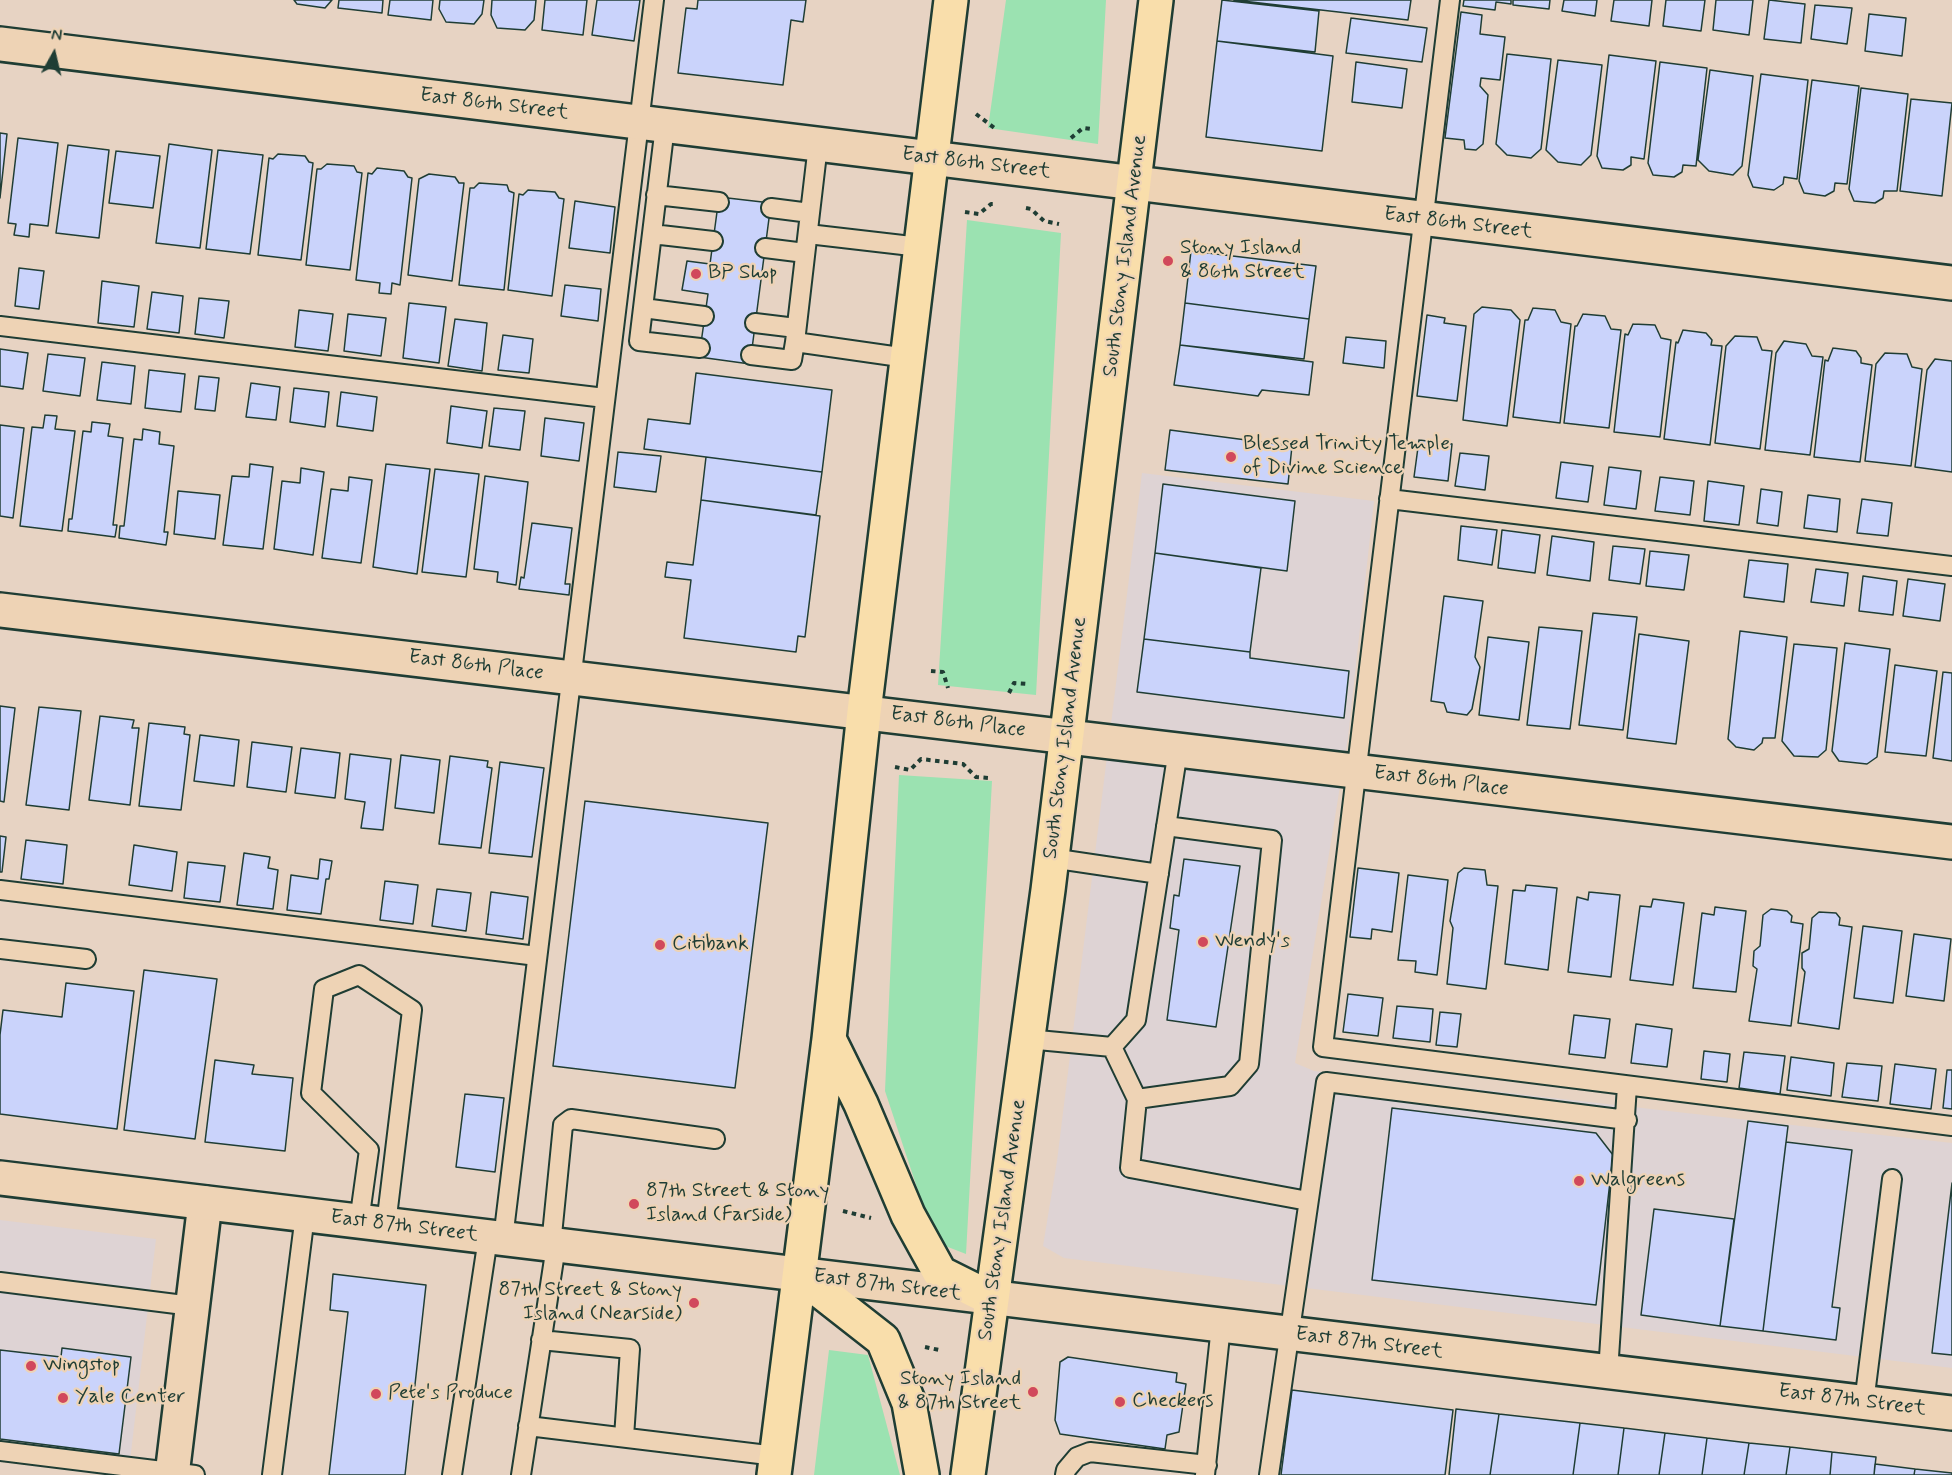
<!DOCTYPE html>
<html>
<head>
<meta charset="utf-8">
<style>
  body { margin:0 }
  #map { position:relative; width:1952px; height:1475px; overflow:hidden; background:#e7d3c3; font-family:Mynerve,sans-serif }
  canvas { display:block }
  .north { position:absolute; left:24px; top:24px; width:60px; height:60px; -webkit-text-stroke:4px #eed3b5; paint-order:stroke; rotate:8deg; font-size:16px; font-weight:700; line-height:24px; text-align:center; color:#1f3d34 }
  .north::after { content:''; display:block; margin:auto; width:21px; height:27px; background:#1f3d34; clip-path:polygon(50% 0,100% 100%,50% 72%,0 100%) }
</style>
</head>
<body>
<div id="map">
<canvas width="1952" height="1475"></canvas>
<div class="north">N</div>
</div>
<script>
const ctx = document.querySelector('canvas').getContext('2d');
ctx.lineJoin = 'round';
function fill(path, color) { ctx.fillStyle = color; ctx.fill(path, 'evenodd'); }
const poly = rows => new Path2D(rows.map(r => 'M' + r).join(''));
function stroke(path, color, width, dash) { ctx.strokeStyle = color; ctx.lineWidth = width; ctx.lineCap = dash ? 'butt' : 'round'; ctx.setLineDash(dash || []); ctx.stroke(path); }
function drawText(font, color, halo, rows, align = 'center') {
  ctx.font = font + ' Mynerve,sans-serif'; ctx.lineWidth = 4.5; ctx.setLineDash([]); ctx.textBaseline = 'middle'; ctx.strokeStyle = halo; ctx.fillStyle = color; for (const [text, x, y, turn = 0] of rows) {
    ctx.save(); ctx.translate(x, y); ctx.rotate((+turn || 0) * Math.PI / 180); ctx.textAlign = isNaN(turn) ? turn : align; if (halo) ctx.strokeText(text, 0, 0); ctx.fillText(text, 0, 0); ctx.restore();
  }
}
const built = poly([
  [1142,473,1374,501,1348,737,1295,1063,1314,1071,1952,1143,1952,1368,1064,1258,1043,1246,1057,1161],
  [0,1220,156,1239,130,1461,0,1445]
]);
const green = poly([
  [1006,0,1106,0,1098,144,988,128],
  [967,220,1061,233,1036,695,938,685],
  [899,775,992,781,966,1254,935,1242,885,1091],
  [829,1350,868,1355,900,1475,814,1475]
]);
const building = poly([
  [294,0,332,0,325,8,297,4,294,0],
  [339,0,383,0,382,13,338,8,339,0],
  [390,0,433,0,431,20,388,15,390,0],
  [440,0,484,0,482,14,474,24,446,22,439,9,440,0],
  [492,0,536,0,534,20,525,30,497,28,491,15,492,0],
  [545,0,587,0,583,35,542,30,545,0],
  [597,0,640,0,634,41,592,35,597,0],
  [698,0,806,0,803,22,791,20,783,85,678,73,686,8,697,9,698,0],
  [1222,0,1319,11,1315,52,1217,41,1222,0],
  [1234,0,1411,0,1408,20,1234,0],
  [1464,0,1511,0,1511,4,1496,2,1495,10,1463,6,1464,0],
  [1513,0,1550,0,1549,9,1513,5,1513,0],
  [1564,0,1597,0,1595,16,1562,11,1564,0],
  [1614,0,1652,0,1649,26,1611,21,1614,0],
  [1666,0,1705,0,1701,31,1663,26,1666,0],
  [1716,0,1753,0,1749,35,1713,30,1716,0],
  [1769,0,1805,4,1801,43,1764,39,1769,0],
  [1815,5,1852,8,1847,44,1811,39,1815,5],
  [1461,12,1482,15,1480,34,1505,37,1500,80,1481,78,1480,86,1488,95,1483,144,1476,150,1465,149,1464,140,1445,138,1461,12],
  [1869,14,1906,18,1902,56,1865,51,1869,14],
  [1351,18,1427,28,1422,62,1346,53,1351,18],
  [1217,41,1333,56,1322,151,1206,137,1217,41],
  [1507,54,1551,59,1541,149,1531,158,1507,155,1496,144,1507,54],
  [1609,55,1656,61,1644,159,1631,157,1631,165,1623,170,1602,168,1597,156,1609,55],
  [1558,60,1602,65,1591,155,1581,165,1558,162,1546,150,1558,60],
  [1356,62,1407,69,1402,108,1352,102,1356,62],
  [1660,62,1707,68,1696,166,1683,165,1682,172,1674,177,1653,175,1648,163,1660,62],
  [1710,70,1753,76,1742,166,1733,175,1709,171,1698,160,1710,70],
  [1761,74,1808,80,1797,179,1784,177,1783,184,1774,190,1753,187,1748,175,1761,74],
  [1812,80,1859,86,1847,184,1835,183,1834,191,1825,196,1804,193,1799,181,1812,80],
  [1861,88,1908,94,1897,191,1884,191,1883,198,1875,203,1854,201,1849,189,1861,88],
  [1911,99,1952,103,1942,196,1900,191,1911,99],
  [0,133,7,134,0,198,0,133],
  [18,138,58,143,48,226,30,224,29,237,14,235,16,224,8,223,18,138],
  [169,144,212,150,200,248,156,243,169,144],
  [68,145,109,150,99,238,56,233,68,145],
  [218,150,263,155,250,254,206,249,218,150],
  [116,151,160,156,153,208,109,203,116,151],
  [278,154,305,156,309,162,313,163,301,260,258,255,269,158,273,159,278,154],
  [327,164,354,166,357,172,362,173,350,270,306,265,317,169,321,169,327,164],
  [377,168,404,171,408,177,412,178,400,285,392,283,391,294,379,293,380,283,356,280,368,173,372,174,377,168],
  [429,174,455,177,459,183,464,183,452,281,408,275,419,179,429,174],
  [479,183,507,185,509,191,514,193,504,290,459,285,470,188,474,188,479,183],
  [528,190,555,192,559,198,564,199,552,296,508,290,519,194,523,195,528,190],
  [719,197,771,203,750,364,699,357,708,294,682,290,687,261,710,264,719,197],
  [575,201,615,207,610,253,569,248,575,201],
  [1191,251,1316,266,1309,319,1185,303,1191,251],
  [19,268,44,271,39,309,15,306,19,268],
  [102,281,139,286,134,327,98,323,102,281],
  [565,285,601,289,598,321,561,316,565,285],
  [152,292,183,296,179,333,147,329,152,292],
  [199,298,229,301,224,338,195,334,199,298],
  [409,303,446,307,439,363,403,358,409,303],
  [1185,303,1309,319,1304,359,1180,345,1185,303],
  [1482,307,1511,310,1520,320,1507,426,1463,420,1474,314,1482,307],
  [1533,308,1555,310,1561,322,1571,324,1560,423,1513,417,1525,320,1528,320,1533,308],
  [299,310,333,314,328,351,295,347,299,310],
  [348,314,386,318,381,356,344,351,348,314],
  [1583,314,1605,316,1611,329,1621,330,1609,428,1564,423,1575,326,1577,326,1583,314],
  [1427,315,1445,318,1444,323,1466,326,1457,401,1417,396,1427,315],
  [455,319,487,323,482,371,448,366,455,319],
  [1633,324,1655,325,1661,338,1671,340,1660,437,1614,432,1625,334,1628,335,1633,324],
  [1683,330,1706,333,1712,340,1711,345,1722,346,1710,445,1664,439,1676,342,1678,343,1683,330],
  [503,335,533,339,529,373,498,370,503,335],
  [1735,336,1757,337,1762,350,1772,351,1760,449,1715,443,1726,346,1735,336],
  [1346,337,1386,341,1384,368,1343,363,1346,337],
  [1784,341,1806,344,1812,356,1823,357,1810,455,1765,450,1776,353,1784,341],
  [1180,345,1313,362,1309,395,1262,390,1258,396,1174,385,1180,345],
  [1833,348,1856,351,1861,358,1861,363,1872,365,1860,462,1814,457,1825,360,1828,361,1833,348],
  [0,349,28,353,23,389,0,386,0,349],
  [1885,353,1907,354,1912,367,1922,369,1911,466,1865,461,1876,364,1885,353],
  [48,354,85,358,80,396,43,391,48,354],
  [1935,359,1952,361,1952,472,1915,467,1927,370,1935,359],
  [102,362,135,366,131,404,97,400,102,362],
  [149,370,185,374,181,412,145,408,149,370],
  [696,373,832,390,822,472,644,449,648,419,690,424,696,373],
  [199,376,219,378,215,411,195,409,199,376],
  [251,383,280,387,276,420,246,417,251,383],
  [294,388,329,392,325,427,290,422,294,388],
  [341,392,377,397,373,431,337,426,341,392],
  [451,406,487,411,482,448,447,443,451,406],
  [494,408,525,411,520,450,489,446,494,408],
  [45,415,57,416,55,429,75,431,62,531,20,526,32,427,43,428,45,415],
  [545,418,584,423,579,461,541,456,545,418],
  [92,422,110,424,108,436,123,438,113,525,117,525,115,537,68,531,69,519,72,519,83,431,91,432,92,422],
  [0,425,24,428,13,518,0,516,0,425],
  [143,429,160,432,159,444,174,446,164,532,168,532,166,545,119,538,120,526,124,526,134,439,142,440,143,429],
  [1170,430,1292,446,1288,484,1165,470,1170,430],
  [1419,440,1452,444,1448,481,1414,477,1419,440],
  [618,452,661,456,656,492,614,487,618,452],
  [1460,453,1489,456,1485,490,1455,486,1460,453],
  [706,457,822,472,816,515,701,500,706,457],
  [1561,462,1593,466,1588,502,1556,498,1561,462],
  [250,464,273,467,263,549,223,545,232,476,249,477,250,464],
  [386,464,430,469,417,574,373,567,386,464],
  [1609,467,1641,471,1636,509,1604,505,1609,467],
  [301,468,324,472,313,555,274,549,282,481,300,483,301,468],
  [435,469,479,474,466,577,422,572,435,469],
  [485,476,528,482,516,585,497,582,498,572,474,569,485,476],
  [349,477,372,480,361,563,322,558,331,489,348,491,349,477],
  [1660,477,1694,481,1690,515,1655,511,1660,477],
  [1708,481,1744,486,1739,525,1704,521,1708,481],
  [1163,484,1295,501,1287,571,1155,553,1163,484],
  [1761,489,1782,492,1778,526,1757,523,1761,489],
  [178,491,220,495,215,539,174,534,178,491],
  [1808,495,1840,499,1837,532,1804,528,1808,495],
  [1862,499,1892,503,1888,536,1857,533,1862,499],
  [701,500,820,516,805,637,798,636,796,652,684,638,691,580,665,577,667,562,693,565,701,500],
  [532,523,572,528,565,584,570,584,569,595,519,589,521,577,524,578,532,523],
  [1461,526,1497,530,1492,565,1458,560,1461,526],
  [1502,530,1540,535,1535,573,1498,568,1502,530],
  [1552,536,1594,542,1590,581,1547,575,1552,536],
  [1613,546,1645,549,1640,584,1609,580,1613,546],
  [1650,551,1689,555,1684,590,1646,586,1650,551],
  [1155,553,1261,568,1250,652,1144,639,1155,553],
  [1749,560,1788,564,1784,602,1744,597,1749,560],
  [1816,569,1848,573,1844,606,1811,602,1816,569],
  [1863,576,1897,581,1893,615,1859,611,1863,576],
  [1908,579,1945,584,1940,621,1903,616,1908,579],
  [1444,596,1483,601,1475,657,1480,667,1472,709,1467,715,1447,712,1444,703,1431,701,1444,596],
  [1593,613,1637,617,1623,730,1579,725,1593,613],
  [1539,627,1582,631,1570,729,1527,725,1539,627],
  [1740,631,1787,637,1775,738,1763,738,1762,743,1754,750,1736,747,1728,739,1740,631],
  [1639,634,1689,641,1676,744,1627,738,1639,634],
  [1488,637,1529,642,1519,720,1479,715,1488,637],
  [1144,639,1250,652,1250,658,1349,671,1344,718,1137,692,1144,639],
  [1845,643,1890,649,1877,757,1867,764,1839,761,1832,751,1845,643],
  [1794,644,1837,648,1826,750,1818,757,1794,756,1782,741,1794,644],
  [1895,665,1937,671,1926,756,1885,752,1895,665],
  [1943,672,1952,673,1952,761,1933,758,1943,672],
  [0,706,15,708,4,802,0,801,0,706],
  [39,707,81,711,69,810,26,805,39,707],
  [100,716,134,720,132,728,139,728,130,805,89,800,100,716],
  [149,723,185,727,184,734,190,735,181,810,139,806,149,723],
  [200,735,239,740,234,786,194,781,200,735],
  [252,742,292,747,286,792,247,787,252,742],
  [301,748,340,753,335,798,295,793,301,748],
  [350,754,391,759,383,830,361,828,365,802,345,799,350,754],
  [401,755,440,760,434,813,395,808,401,755],
  [450,756,488,761,487,767,492,768,481,848,439,844,450,756],
  [500,762,544,768,532,857,489,853,500,762],
  [585,801,768,823,735,1088,553,1066,585,801],
  [0,836,6,837,2,872,0,872,0,836],
  [26,840,67,845,63,884,21,879,26,840],
  [134,845,177,852,172,891,129,885,134,845],
  [244,853,270,857,268,868,278,870,273,909,237,905,244,853],
  [320,859,332,861,329,879,326,879,321,914,287,910,291,875,318,879,320,859],
  [1184,859,1240,866,1216,1027,1167,1020,1179,930,1170,928,1174,895,1179,896,1184,859],
  [188,862,225,866,220,902,184,898,188,862],
  [1358,868,1399,873,1392,932,1372,929,1371,939,1350,937,1358,868],
  [1464,868,1485,870,1487,885,1498,886,1486,989,1447,984,1453,928,1450,921,1458,873,1464,868],
  [1408,875,1448,880,1437,975,1415,972,1416,961,1398,960,1408,875],
  [385,881,418,885,413,924,380,920,385,881],
  [1526,885,1557,888,1548,970,1505,964,1513,890,1525,891,1526,885],
  [437,889,471,893,466,931,432,926,437,889],
  [491,892,528,897,523,939,486,934,491,892],
  [1589,892,1620,895,1611,977,1568,972,1577,897,1588,900,1589,892],
  [1653,899,1684,903,1673,985,1630,980,1640,906,1651,907,1653,899],
  [1715,907,1746,911,1736,992,1693,988,1702,913,1714,915,1715,907],
  [1771,909,1787,911,1792,916,1791,922,1803,924,1791,1026,1749,1021,1757,969,1753,966,1754,951,1760,946,1763,915,1771,909],
  [1819,912,1836,913,1840,918,1839,925,1852,927,1839,1029,1798,1023,1805,972,1802,968,1802,953,1809,949,1812,918,1819,912],
  [1863,926,1902,931,1893,1003,1854,998,1863,926],
  [1914,934,1951,939,1944,1001,1906,996,1914,934],
  [144,970,217,979,195,1139,124,1130,144,970],
  [66,983,134,991,117,1129,0,1114,0,1035,3,1010,62,1017,66,983],
  [1348,994,1383,998,1378,1036,1343,1032,1348,994],
  [1397,1006,1433,1009,1430,1042,1393,1038,1397,1006],
  [1440,1012,1461,1014,1457,1047,1436,1045,1440,1012],
  [1574,1015,1610,1019,1605,1058,1569,1054,1574,1015],
  [1636,1024,1672,1029,1667,1067,1631,1063,1636,1024],
  [1704,1051,1730,1054,1727,1082,1701,1079,1704,1051],
  [1744,1052,1785,1056,1780,1094,1739,1088,1744,1052],
  [1791,1057,1834,1063,1831,1096,1787,1090,1791,1057],
  [215,1060,254,1065,252,1074,293,1078,285,1151,205,1142,215,1060],
  [1847,1063,1882,1066,1878,1101,1842,1097,1847,1063],
  [1895,1064,1936,1069,1931,1109,1890,1104,1895,1064],
  [1947,1070,1952,1070,1952,1109,1943,1108,1947,1070],
  [465,1094,504,1098,495,1172,456,1167,465,1094],
  [1392,1108,1596,1133,1613,1155,1596,1305,1372,1280,1392,1108],
  [1748,1121,1788,1126,1763,1331,1720,1326,1748,1121],
  [1786,1142,1852,1150,1832,1307,1840,1308,1836,1340,1763,1331,1786,1142],
  [1952,1183,1952,1355,1932,1353,1952,1183],
  [1654,1209,1734,1219,1720,1326,1641,1315,1654,1209],
  [333,1274,426,1285,405,1475,329,1475,348,1312,330,1310,333,1274],
  [62,1348,131,1357,119,1454,0,1439,0,1350,61,1357,62,1348],
  [1068,1357,1177,1373,1176,1382,1186,1384,1179,1432,1167,1435,1165,1449,1060,1434,1055,1420,1060,1362,1068,1357],
  [1292,1390,1453,1410,1445,1475,1281,1475,1292,1390],
  [1456,1409,1499,1414,1490,1475,1449,1475,1456,1409],
  [1499,1414,1580,1423,1573,1475,1490,1475,1499,1414],
  [1580,1423,1624,1428,1618,1475,1573,1475,1580,1423],
  [1624,1428,1665,1433,1659,1475,1618,1475,1624,1428],
  [1665,1433,1707,1438,1702,1475,1659,1475,1665,1433],
  [1707,1438,1749,1443,1744,1475,1702,1475,1707,1438],
  [1749,1443,1790,1447,1786,1475,1744,1475,1749,1443],
  [1790,1447,1832,1452,1830,1475,1786,1475,1790,1447],
  [1832,1452,1876,1457,1874,1475,1830,1475,1832,1452],
  [1875,1464,1915,1469,1914,1475,1874,1475,1875,1464],
  [1915,1469,1952,1473,1952,1475,1914,1475,1915,1469]
]);
const path = poly([
  [976,114,997,130],
  [1071,138,1083,128,1091,129],
  [1026,208,1031,209,1044,221,1059,224],
  [965,212,979,214,991,204,995,204],
  [931,671,943,672,948,688],
  [1009,693,1014,683,1027,684],
  [895,767,910,770,921,759,963,764,976,777,989,778],
  [843,1211,871,1218],
  [925,1347,939,1350]
]);
const service = poly([
  [1450,0,1323,1047,1952,1126],
  [665,126,639,341,700,348],
  [656,195,719,202],
  [810,213,818,145],
  [652,234,713,241],
  [808,234,920,247],
  [765,248,805,253],
  [643,308,704,316],
  [755,323,796,328],
  [0,326,605,398],
  [795,342,907,358],
  [751,355,792,360,795,342,810,213,771,208],
  [1389,499,1952,566],
  [1051,858,1159,874],
  [0,890,537,956],
  [0,949,86,959],
  [1027,1039,1112,1047,1136,1020,1178,750],
  [1112,1047,1137,1099,1130,1168,1308,1201],
  [1137,1099,1230,1086,1249,1064,1272,840,1166,826],
  [359,1222,369,1150,311,1093,324,989,359,975,412,1010,386,1225],
  [503,1239,654,0],
  [551,1245,563,1125,571,1119,715,1139],
  [0,1282,192,1306],
  [541,1340,630,1349,624,1437],
  [1608,1372,1627,1086],
  [1864,1403,1892,1179],
  [528,1426,776,1456],
  [0,1451,195,1475],
  [272,1475,305,1215],
  [452,1475,488,1238],
  [521,1475,556,1246],
  [1065,1475,1066,1470,1077,1457,1090,1452,1207,1465],
  [1205,1475,1221,1326],
  [1269,1475,1326,1082,1627,1120]
]);
const minor = poly([
  [0,44,1952,283],
  [0,610,1952,842],
  [172,1475,205,1203]
]);
const secondary = poly([
  [0,1178,1952,1413]
]);
const trunk = poly([
  [829,1039,861,1104,908,1215,940,1273,992,1299],
  [800,1275,883,1340,909,1403,922,1475],
  [774,1475,829,1039,864,712,951,0],
  [968,1475,1048,890,1156,0]
]);
const markers = [
  [1168,261,6,"#d1495b"],
  [696,274,6,"#d1495b"],
  [1231,457,6,"#d1495b"],
  [1203,942,6,"#d1495b"],
  [660,945,6,"#d1495b"],
  [1579,1181,6,"#d1495b"],
  [634,1204,6,"#d1495b"],
  [694,1303,6,"#d1495b"],
  [31,1366,6,"#d1495b"],
  [1033,1392,6,"#d1495b"],
  [376,1394,6,"#d1495b"],
  [63,1398,6,"#d1495b"],
  [1120,1402,6,"#d1495b"]
];
const streetNames = [
  ["East 86th Street",494,105,7],
  ["East 86th Street",976,164,7],
  ["East 86th Street",1458,224,7],
  ["South Stony Island Avenue",1126,256,-83],
  ["East 86th Place",476,666,7],
  ["East 86th Place",958,723,7],
  ["South Stony Island Avenue",1066,738,-83],
  ["East 86th Place",1441,782,7],
  ["South Stony Island Avenue",1003,1220,-82],
  ["East 87th Street",404,1227,7],
  ["East 87th Street",887,1286,7],
  ["East 87th Street",1369,1344,7],
  ["East 87th Street",1852,1401,7]
];
const poiNames = [
  ["Stony Island",1180,249],
  ["& 86th Street",1180,273],
  ["BP Shop",708,274],
  ["Blessed Trinity Temple",1243,445],
  ["of Divine Science",1243,469],
  ["Wendy's",1215,942],
  ["Citibank",672,945],
  ["Walgreens",1591,1181],
  ["87th Street & Stony",646,1192],
  ["Island (Farside)",646,1216],
  ["87th Street & Stony",682,1291,"right"],
  ["Island (Nearside)",682,1315,"right"],
  ["Wingstop",43,1366],
  ["Stony Island",1021,1380,"right"],
  ["& 87th Street",1021,1404,"right"],
  ["Pete's Produce",388,1394],
  ["Yale Center",75,1398],
  ["Checkers",1132,1402]
];
fill(built, '#ded3d4');
fill(green, '#9be2b1');
fill(building, '#cad3fb');
stroke(building, '#1f3d34', 1.5);
stroke(service, '#1f3d34', 22);
stroke(minor, '#1f3d34', 38);
stroke(secondary, '#1f3d34', 38);
stroke(trunk, '#1f3d34', 38);
stroke(path, '#1f3d34', 4, [4.5, 4.5]);
stroke(service, '#eed3b5', 18);
stroke(minor, '#eed3b5', 33);
stroke(secondary, '#eed3b5', 33);
stroke(trunk, '#f9deab', 33);
for (const [x, y, r, color] of markers) { const dot = new Path2D(); dot.arc(x, y, r, 0, 2 * Math.PI); ctx.fillStyle = color; ctx.fill(dot); stroke(dot, '#eed3b5', 2); }
drawText('21px', '#1f3d34', '#eed3b5', streetNames);
drawText('21px', '#1f3d34', '#eed3b5', poiNames, 'left');
</script>
</body>
</html>
